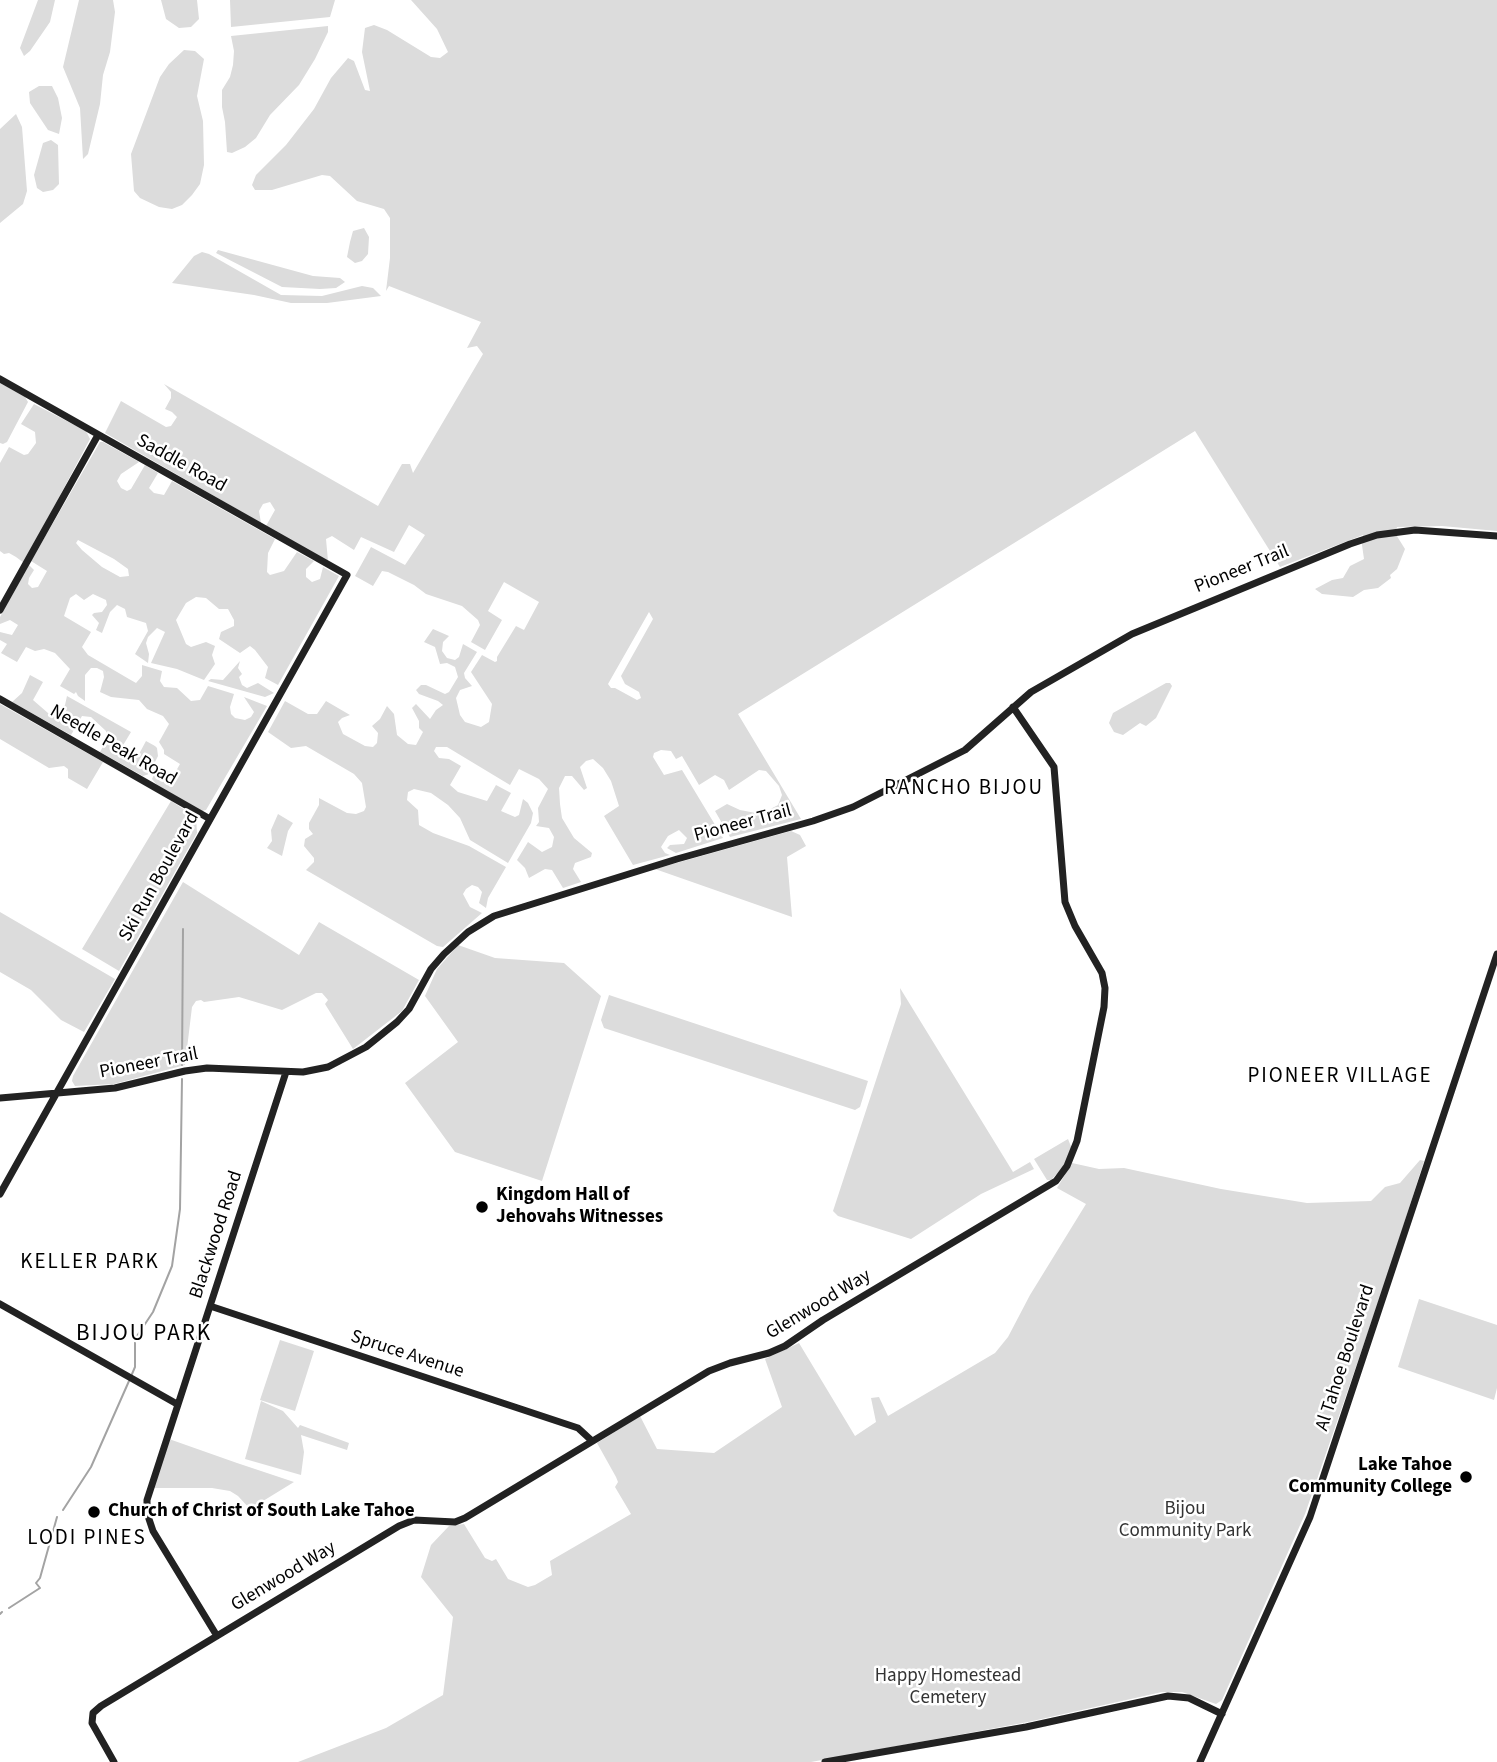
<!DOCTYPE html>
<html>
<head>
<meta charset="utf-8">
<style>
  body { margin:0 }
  canvas { display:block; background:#fff }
</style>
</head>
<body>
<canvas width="1497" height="1762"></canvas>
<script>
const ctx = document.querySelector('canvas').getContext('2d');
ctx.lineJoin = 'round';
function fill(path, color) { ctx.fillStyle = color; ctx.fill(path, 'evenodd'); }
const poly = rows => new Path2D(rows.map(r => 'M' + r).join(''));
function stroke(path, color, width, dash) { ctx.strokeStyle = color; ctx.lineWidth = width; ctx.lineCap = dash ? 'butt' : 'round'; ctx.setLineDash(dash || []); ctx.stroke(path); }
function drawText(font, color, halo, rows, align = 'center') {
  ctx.font = font + ' "Source Sans 3",sans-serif'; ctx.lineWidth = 5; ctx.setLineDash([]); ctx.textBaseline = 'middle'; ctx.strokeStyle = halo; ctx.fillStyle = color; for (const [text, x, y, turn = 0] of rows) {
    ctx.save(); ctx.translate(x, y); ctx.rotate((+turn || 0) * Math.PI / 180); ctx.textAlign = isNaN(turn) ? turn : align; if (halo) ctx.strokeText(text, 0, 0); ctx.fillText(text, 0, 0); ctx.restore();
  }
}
const green = poly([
  [38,0,55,0,50,22,30,51,24,56,20,48],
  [79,0,113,0,115,12,110,52,103,75,100,104,88,154,83,159,80,108,63,67],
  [161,0,197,0,199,19,191,27,179,28,166,19],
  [230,0,335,0,330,17,231,27],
  [411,0,1497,0,1497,531,1442,526,1397,527,1395,533,1405,549,1397,569,1390,575,1391,578,1378,588,1364,590,1353,597,1322,594,1315,589,1332,580,1343,578,1350,566,1364,559,1362,545,1363,535,1280,567,1195,431,738,714,801,819,730,837,715,811,727,804,740,810,761,814,778,805,782,795,779,786,766,771,759,770,729,790,724,780,715,775,699,785,682,756,676,759,671,751,661,750,654,753,653,757,664,775,682,770,723,838,676,853,667,848,670,845,684,844,687,838,679,830,668,836,661,847,665,853,670,855,633,865,604,816,619,806,611,781,603,768,593,759,586,761,580,767,587,788,584,790,572,776,565,776,559,788,560,804,562,818,574,838,592,853,591,857,575,863,573,869,581,882,563,888,552,870,545,869,529,878,525,868,517,860,528,842,542,852,552,847,554,837,549,828,536,826,539,822,538,808,548,789,539,779,519,769,510,785,447,747,436,747,434,751,439,758,449,759,461,766,450,785,458,792,487,801,496,785,511,793,501,811,515,817,519,815,523,799,528,803,533,813,531,823,508,863,470,840,460,818,448,805,431,793,414,789,408,792,407,800,418,810,419,825,433,833,469,846,506,867,488,898,486,908,479,903,482,892,478,887,472,885,466,889,463,894,470,907,482,913,443,947,437,946,306,870,314,862,314,858,304,846,305,839,313,834,309,829,309,823,319,805,319,798,347,813,356,814,364,811,366,807,362,783,354,774,306,746,291,748,268,732,285,701,308,714,317,714,326,701,350,715,342,718,338,722,343,734,365,746,373,747,377,743,378,733,372,726,380,719,387,706,394,714,397,735,408,744,416,745,423,732,419,728,419,721,412,708,416,704,430,719,436,710,443,705,438,701,419,694,416,690,421,685,426,685,445,694,449,692,458,677,455,667,447,663,440,664,435,647,424,642,433,629,449,636,443,642,442,651,447,658,455,660,459,657,463,644,477,652,464,673,465,678,472,686,460,690,456,698,460,715,465,722,481,727,489,722,492,704,471,672,482,655,495,662,497,661,497,657,516,626,524,630,539,602,504,582,488,611,502,620,485,650,471,642,480,625,478,620,462,606,426,594,414,585,388,572,382,571,373,586,355,576,371,547,405,565,425,535,409,525,394,552,361,537,354,550,332,536,326,539,328,561,266,526,275,510,270,502,263,504,259,511,261,523,105,433,121,401,166,427,171,426,177,417,172,412,165,409,171,398,171,392,164,384,378,506,402,464,410,464,413,473,483,354,477,346,467,348,481,322,389,286,386,291,390,258,390,218,384,209,357,201,330,176,322,175,272,190,255,190,252,185,256,175,286,145,314,109,331,78,348,58,354,61,365,90,370,91,362,52,365,28,374,25,387,30,431,57,440,58,448,52,437,29],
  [649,612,653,619,621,676,625,684,639,692,641,698,637,700,615,688,611,688,608,684],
  [328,26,328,32,315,59,299,85,270,115,256,138,245,147,232,153,227,152,225,122,222,107,222,90,230,77,233,65,234,51,231,36],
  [184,50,195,51,204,59,197,96,203,121,204,165,200,184,192,195,182,205,172,209,159,207,140,198,134,191,131,154,160,77,169,64],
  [39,86,52,86,58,98,62,118,59,134,48,130,30,103,29,92],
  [16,114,22,127,27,191,23,204,0,223,0,129],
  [51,140,58,145,59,184,53,190,43,192,37,188,34,175,43,143],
  [364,228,369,237,368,254,362,261,355,263,347,257,350,242,353,231],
  [218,250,313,276,340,278,345,282,336,288,320,289,282,287,216,253],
  [202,252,209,254,281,295,322,296,362,286,373,288,381,296,327,303,291,303,254,295,172,283,194,256],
  [0,383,25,397,28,402,7,442,3,444,0,443],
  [34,404,86,431,90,439,24,563,16,557,9,553,4,554,0,551,0,463,9,447,24,455,28,454,36,443,35,432,21,424],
  [100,442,103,442,139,462,121,474,117,481,121,488,127,491,131,489,145,465,158,473,149,488,154,493,164,495,172,481,275,539,268,553,267,572,270,575,284,571,297,552,314,561,306,569,306,577,312,582,320,579,323,567,339,576,278,685,265,678,268,667,255,650,250,646,240,653,219,639,221,632,234,626,234,620,228,609,219,609,206,598,196,597,186,603,176,620,186,644,191,647,206,642,215,646,212,655,215,664,204,680,177,669,151,663,165,632,157,628,148,637,146,643,149,654,148,663,135,654,148,631,146,623,127,617,125,609,117,605,110,612,102,633,96,630,99,623,92,615,94,613,102,612,107,605,106,600,93,594,84,600,76,594,70,598,64,616,91,632,82,647,88,655,129,679,136,683,142,676,142,665,162,671,160,681,164,687,177,688,191,701,200,700,208,686,234,694,230,707,231,714,235,718,245,720,251,717,254,712,244,697,267,706,206,810,202,811,157,785,152,779,158,766,159,770,157,777,168,785,180,764,164,754,164,750,159,742,169,724,163,716,147,709,139,700,111,697,100,692,104,677,103,671,97,668,91,668,85,675,85,701,78,696,76,692,74,694,60,686,70,669,55,653,44,649,35,651,26,647,17,662,1,653,7,644,0,640,0,632,12,635,18,625,10,620,0,624,0,617,29,565,34,570,29,578,28,584,32,588,38,587,47,571,31,561],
  [78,540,114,559,128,569,129,576,120,577,102,567,82,550,76,543],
  [240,661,238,668,242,674,239,677,242,685,247,688,258,683,274,693,265,697,208,681,211,679,223,680],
  [30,675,43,682,33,700,48,713,57,717,65,705,67,696,131,732,122,747,131,754,139,754,146,741,155,746,157,748,158,756,149,774,143,776,100,752,107,739,106,731,91,717,82,716,71,735,12,702,22,693],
  [1166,683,1170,683,1172,686,1156,718,1146,726,1140,723,1123,735,1114,732,1109,723,1113,713],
  [0,704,103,762,87,789,68,778,68,769,64,766,49,768,0,739],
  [171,801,196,817,197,833,119,971,82,949],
  [278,814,293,823,288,831,282,856,267,848,272,841,271,830],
  [791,831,800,835,806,846,787,857,792,917,655,869],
  [183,882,299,955,319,922,419,980,402,1011,353,1049,325,1004,328,1000,322,993,316,993,282,1010,239,997,204,1002,201,1000,196,1001,192,1007,185,1065,114,1084,75,1086,72,1081,73,1076],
  [0,912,115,979,84,1032,61,1020,31,990,0,972],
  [458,945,495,958,564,963,601,996,542,1181,455,1152,405,1083,458,1042,425,996,437,969],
  [900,988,1013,1172,1030,1162,1034,1169,981,1194,911,1239,838,1216,833,1211,901,1004],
  [609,995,868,1081,860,1107,855,1110,604,1028,601,1020],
  [1068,1139,1072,1149,1063,1167,1051,1180,1047,1180,1034,1159],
  [1420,1160,1424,1161,1386,1280,1305,1514,1222,1700,1216,1704,1182,1692,1162,1692,1028,1722,811,1762,298,1762,386,1728,443,1695,453,1617,421,1577,431,1545,449,1526,464,1524,485,1558,492,1561,496,1559,508,1579,528,1587,535,1585,552,1575,550,1561,631,1514,615,1487,618,1482,616,1477,597,1443,640,1416,657,1449,714,1453,782,1407,765,1359,799,1343,855,1436,876,1422,871,1398,879,1397,888,1416,995,1353,1008,1337,1030,1295,1086,1204,1057,1188,1072,1163,1099,1169,1124,1168,1221,1189,1307,1203,1371,1201,1385,1187,1400,1183],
  [1419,1299,1497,1325,1497,1388,1494,1400,1398,1367],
  [280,1340,314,1351,295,1411,260,1400],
  [261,1401,283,1411,298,1428,300,1425,349,1443,347,1450,301,1435,304,1452,301,1475,245,1459],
  [169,1439,237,1463,294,1482,250,1509,238,1496,230,1491,212,1488,154,1488]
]);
const stream = poly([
  [182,1065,183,929],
  [132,1374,135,1367,135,1339,153,1312,172,1266,180,1209,182,1079],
  [63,1510,91,1467,129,1381],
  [9,1608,40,1588,36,1583,40,1578,57,1517],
  [0,1614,2,1612]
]);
const secondary = poly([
  [0,379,347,575,0,1194],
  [0,610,98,435],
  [0,699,210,819],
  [0,1098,115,1088,185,1071,207,1068,303,1072,328,1067,366,1047,397,1022,409,1009,431,969,444,954,468,932,494,916,677,859,813,821,853,807,965,750,1031,692,1132,634,1350,544,1377,535,1415,530,1497,536],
  [0,1304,177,1404],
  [210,1306,578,1428,591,1440],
  [217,1636,153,1531,147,1513,147,1500,286,1072],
  [114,1762,92,1723,93,1713,101,1706,399,1526,414,1520,455,1522,465,1518,709,1371,730,1363,769,1353,785,1346,823,1320,1056,1181,1067,1166,1077,1141,1104,1007,1105,988,1102,973,1075,926,1065,902,1054,767,1013,707],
  [825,1762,1026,1727,1168,1696,1189,1698,1222,1714],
  [1200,1762,1310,1517,1497,954]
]);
const markers = [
  [482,1207,7,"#000"],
  [1466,1477,7,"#000"],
  [94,1512,7,"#000"]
];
const streetNames = [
  ["Saddle Road",181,464,29],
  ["Pioneer Trail",1242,570,-22],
  ["Needle Peak Road",113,746,30],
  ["Pioneer Trail",743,824,-15],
  ["Ski Run Boulevard",160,877,-61],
  ["Pioneer Trail",149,1064,-11],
  ["Blackwood Road",217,1235,-72],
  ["Glenwood Way",819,1305,-31],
  ["Spruce Avenue",407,1355,18],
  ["Al Tahoe Boulevard",1346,1358,-72],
  ["Glenwood Way",284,1577,-31]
];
const poiNames = [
  ["Kingdom Hall of",496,1196],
  ["Jehovahs Witnesses",496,1218],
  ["Lake Tahoe",1452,1466,"right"],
  ["Community College",1452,1488,"right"],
  ["Church of Christ of South Lake Tahoe",108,1512]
];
const parkNames = [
  ["Bijou",1185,1510],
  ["Community Park",1185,1532],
  ["Happy Homestead",948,1677],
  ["Cemetery",948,1699]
];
const neighbourhoodNames = [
  ["RANCHO BIJOU",964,789],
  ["PIONEER VILLAGE",1340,1077],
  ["KELLER PARK",90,1263],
  ["LODI PINES",87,1539]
];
const quarterNames = [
  ["BIJOU PARK",144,1335]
];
fill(green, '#dcdcdc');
stroke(stream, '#a3a3a3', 2);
stroke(secondary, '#222', 7);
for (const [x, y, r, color] of markers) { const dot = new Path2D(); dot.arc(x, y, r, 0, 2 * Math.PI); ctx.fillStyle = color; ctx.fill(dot); stroke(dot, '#fff', 2.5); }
drawText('19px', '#000', '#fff', streetNames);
drawText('bold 19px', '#000', '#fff', poiNames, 'left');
drawText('19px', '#333', '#fff', parkNames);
ctx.letterSpacing = '2px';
drawText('21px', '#000', '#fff', neighbourhoodNames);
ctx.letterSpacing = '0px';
ctx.letterSpacing = '2px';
drawText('23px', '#000', '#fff', quarterNames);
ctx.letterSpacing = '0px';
</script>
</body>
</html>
